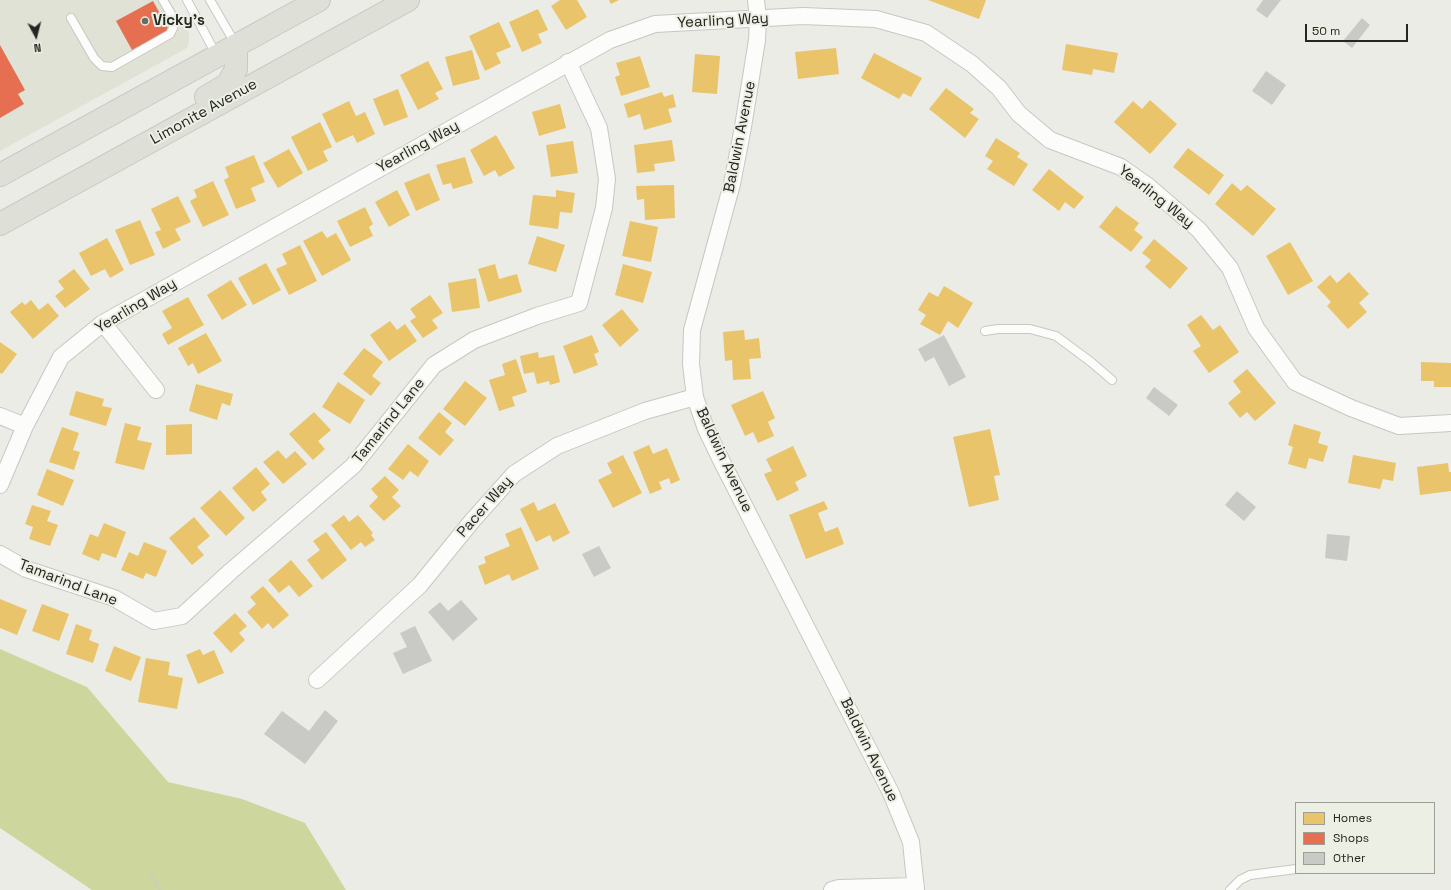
<!DOCTYPE html>
<html>
<head>
<meta charset="utf-8">
<style>
  body { margin:0 }
  #map { position:relative; width:1451px; height:890px; overflow:hidden; background:#ebece6; font-family:"Space Grotesk",sans-serif }
  canvas { display:block }
  .legend { position:absolute; left:1295px; top:802px; width:140px; height:72px; box-sizing:border-box; background:#ecefe3; border:1px solid #9c9f95; margin:0; padding:5px 7px; list-style:none; font-size:12px; color:#252621 }
  .legend li { display:flex; align-items:center; gap:8px; height:20px }
  .legend b { width:20px; border:1px solid #9c9f95 }
  .north { position:absolute; left:16px; top:16px; width:40px; height:40px; -webkit-text-stroke:3px #ecefe3; paint-order:stroke; rotate:173deg; font-size:11px; font-weight:700; line-height:16px; text-align:center; color:#252621 }
  .north::after { content:''; display:block; margin:auto; width:14px; height:18px; background:#252621; clip-path:polygon(50% 0,100% 100%,50% 72%,0 100%) }
  .scale { position:absolute; left:1305px; top:24px; width:103px; height:18px; box-sizing:border-box; border:2px solid #252621; border-top:0; padding-left:5px; font-size:12px; line-height:14px; white-space:nowrap; color:#252621; -webkit-text-stroke:3px #ecefe3; paint-order:stroke }
</style>
</head>
<body>
<div id="map">
<canvas width="1451" height="890"></canvas>
<ul class="legend">
<li><b style="height:11px;background:#e9c46a"></b>Homes</li>
<li><b style="height:11px;background:#e76f51"></b>Shops</li>
<li><b style="height:11px;background:#c9c9c5"></b>Other</li>
</ul>
<div class="north">N</div>
<div class="scale">50 m</div>
</div>
<script>
const ctx = document.querySelector('canvas').getContext('2d');
ctx.lineJoin = 'round';
function fill(path, color) { ctx.fillStyle = color; ctx.fill(path, 'evenodd'); }
const poly = rows => new Path2D(rows.map(r => 'M' + r).join(''));
function stroke(path, color, width, dash) { ctx.strokeStyle = color; ctx.lineWidth = width; ctx.lineCap = dash ? 'butt' : 'round'; ctx.setLineDash(dash || []); ctx.stroke(path); }
function drawText(font, color, halo, rows, align = 'center') {
  ctx.font = font + ' "Space Grotesk",sans-serif'; ctx.lineWidth = 4; ctx.setLineDash([]); ctx.textBaseline = 'middle'; ctx.strokeStyle = halo; ctx.fillStyle = color; for (const [text, x, y, turn = 0] of rows) {
    ctx.save(); ctx.translate(x, y); ctx.rotate((+turn || 0) * Math.PI / 180); ctx.textAlign = isNaN(turn) ? turn : align; if (halo) ctx.strokeText(text, 0, 0); ctx.fillText(text, 0, 0); ctx.restore();
  }
}
const built = poly([
  [0,0,169,0,189,33,189,43,187,48,0,151]
]);
const green = poly([
  [0,649,87,687,168,782,242,799,305,823,346,890,92,890,0,828]
]);
const homes = poly([
  [560,0,577,0,587,17,566,30,551,6],
  [609,0,619,0,611,4],
  [928,0,986,0,979,19],
  [538,9,548,30,538,34,542,43,522,52,509,22],
  [499,22,511,47,496,53,501,63,485,71,469,36],
  [1066,44,1118,53,1114,73,1093,69,1092,75,1062,70],
  [836,48,839,74,798,79,795,52],
  [472,50,480,79,453,86,445,57],
  [874,53,922,78,911,97,903,93,899,99,861,78],
  [695,54,720,56,717,94,692,92],
  [640,56,650,87,621,96,615,77,620,75,616,63],
  [428,61,443,89,435,93,439,99,418,110,400,75],
  [946,88,974,109,970,113,979,119,965,138,929,109],
  [398,89,408,117,384,126,373,99],
  [662,92,664,97,673,94,676,107,668,109,672,122,644,130,640,114,628,118,624,104],
  [1150,100,1177,124,1150,154,1114,122,1133,101,1142,109],
  [349,101,356,116,365,112,375,134,357,143,353,135,336,143,322,114],
  [560,104,566,128,539,136,532,112],
  [320,122,332,147,323,151,328,161,308,171,291,137],
  [496,135,515,168,499,177,495,170,484,176,470,150],
  [996,138,1020,153,1017,157,1028,164,1014,186,987,169,993,161,985,156],
  [672,140,675,161,654,164,655,171,637,173,634,145],
  [573,141,578,173,551,177,546,145],
  [1188,148,1224,175,1209,195,1173,167],
  [289,149,303,173,278,188,263,163],
  [254,155,265,182,251,188,256,201,236,209,224,180,229,177,225,167],
  [465,157,473,183,453,189,451,183,443,185,436,165],
  [1049,169,1084,197,1074,209,1065,202,1059,211,1032,190],
  [429,173,440,200,416,211,404,183],
  [213,181,229,215,203,227,190,201,197,197,194,190],
  [1232,183,1241,191,1247,185,1276,209,1253,236,1215,204],
  [674,185,675,218,645,220,644,199,637,200,636,186],
  [397,190,410,215,389,227,375,202],
  [556,190,575,193,572,213,560,212,558,229,529,225,533,195,556,197],
  [178,196,191,222,175,229,181,240,163,249,155,232,161,230,151,209],
  [1116,206,1139,223,1134,230,1143,237,1131,252,1099,227],
  [365,207,373,224,369,227,373,236,350,247,337,221],
  [140,220,155,255,130,265,115,230],
  [630,221,658,227,651,262,622,256],
  [322,231,327,238,336,233,351,260,322,276,303,241],
  [537,236,565,245,556,272,528,264],
  [107,238,124,270,110,278,105,269,91,276,79,253],
  [1154,239,1188,268,1170,289,1145,267,1151,260,1142,253],
  [1290,242,1313,281,1288,295,1266,256],
  [300,245,317,281,289,295,276,269,287,264,282,254],
  [266,263,281,290,253,305,238,278],
  [495,264,499,279,517,274,522,292,488,302,478,269],
  [623,264,652,272,643,303,615,295],
  [74,269,90,289,65,308,55,296,64,289,58,281],
  [1349,272,1369,294,1359,303,1367,312,1348,329,1327,306,1331,302,1317,287,1330,275,1337,283],
  [476,278,480,308,452,312,448,283],
  [231,280,247,305,222,320,207,295],
  [944,286,973,303,958,328,948,321,940,335,920,324,926,315,918,310,929,292,938,297],
  [430,295,443,313,432,320,438,328,423,338,410,321,416,317,410,309],
  [188,297,204,325,168,345,162,334,172,328,162,311],
  [31,300,39,310,48,303,59,316,33,339,10,312,22,302,25,305],
  [622,309,639,330,620,347,602,325],
  [1201,315,1213,330,1220,325,1239,352,1209,373,1193,351,1201,346,1187,325],
  [390,321,397,330,405,324,417,341,389,361,370,335],
  [744,330,745,340,759,338,761,358,749,359,751,379,733,380,732,360,725,361,723,332],
  [206,333,222,361,198,374,193,363,188,366,178,348],
  [592,335,599,352,594,354,598,365,574,374,563,346],
  [0,342,17,354,2,374,0,373],
  [364,348,383,362,372,376,381,383,371,396,343,374],
  [538,352,539,358,554,355,560,382,550,385,549,381,537,384,534,372,524,374,520,356],
  [516,359,527,392,512,397,515,406,499,411,489,380,505,375,502,364],
  [1421,362,1451,363,1451,387,1434,387,1434,381,1421,381],
  [1247,369,1276,403,1255,421,1247,412,1240,418,1228,403,1241,392,1233,381],
  [465,381,487,398,465,426,443,409],
  [338,382,365,400,350,424,322,407],
  [196,384,233,394,230,406,222,403,217,420,189,411],
  [76,391,104,399,102,406,112,408,106,426,69,415],
  [763,391,775,418,768,422,774,436,758,443,753,432,745,436,731,405],
  [314,412,331,430,318,441,325,449,313,460,289,434],
  [439,412,452,423,445,432,454,440,440,456,418,438],
  [125,423,141,427,137,440,152,443,144,470,115,463],
  [192,424,192,454,166,455,166,425],
  [1294,424,1321,432,1318,443,1328,446,1323,462,1309,458,1306,469,1288,464,1293,447,1288,445],
  [62,427,79,433,73,450,80,452,74,470,49,462],
  [990,429,1000,475,994,476,999,500,969,507,953,437],
  [408,444,429,461,418,477,410,471,403,480,388,469],
  [649,445,653,454,667,448,680,480,671,484,669,478,659,482,662,489,650,494,633,452],
  [793,446,807,476,795,482,799,490,777,501,764,474,772,471,766,459],
  [278,450,286,459,295,451,307,464,283,484,263,462],
  [623,455,642,493,613,508,598,480,612,473,607,463],
  [1353,455,1396,463,1393,481,1383,479,1380,489,1348,483],
  [1448,463,1449,472,1451,472,1451,491,1420,495,1417,467],
  [256,467,270,484,261,492,267,500,253,512,232,488],
  [47,469,74,480,63,506,37,495],
  [385,476,399,490,392,497,401,506,384,521,369,506,378,497,371,489],
  [220,490,245,518,226,536,200,508],
  [824,501,828,509,818,513,825,532,838,527,844,544,806,559,789,515],
  [534,502,538,511,555,503,570,533,553,542,550,535,536,542,520,509],
  [32,505,51,511,47,521,58,525,50,546,29,539,33,527,25,524],
  [344,515,349,522,358,515,373,533,371,535,375,540,365,547,361,542,351,550,331,525],
  [194,517,210,536,197,547,204,555,192,565,169,538],
  [104,523,126,532,116,558,102,553,99,561,82,554,90,534,98,537],
  [521,527,539,569,512,581,509,574,485,585,478,566,486,563,484,557,510,546,505,534],
  [326,532,347,560,322,580,307,560,320,550,313,541],
  [144,542,167,551,156,577,146,573,143,579,121,570,129,552,138,556],
  [291,560,313,586,299,597,289,585,279,593,268,580],
  [263,586,289,615,273,629,268,623,262,629,247,612,256,604,250,597],
  [0,599,27,610,17,635,0,628],
  [42,604,69,614,59,641,32,631],
  [235,613,247,626,239,633,245,640,231,653,213,633],
  [76,624,92,630,89,640,99,644,93,663,66,654],
  [114,646,141,657,131,681,105,671],
  [200,649,203,655,214,650,224,673,198,684,186,655],
  [146,658,170,662,168,675,183,678,177,709,138,702]
]);
const shops = poly([
  [153,1,169,30,132,50,116,21],
  [0,45,25,90,18,94,24,104,0,118]
]);
const building = poly([
  [1263,0,1281,0,1267,18,1256,10],
  [1362,18,1370,25,1352,48,1343,41],
  [1266,71,1286,85,1272,105,1252,91],
  [944,335,966,377,949,386,934,357,925,362,918,349],
  [1154,387,1178,405,1169,416,1146,398],
  [1237,491,1256,507,1244,521,1225,505],
  [1327,534,1350,536,1347,561,1325,558],
  [599,546,611,568,594,577,582,554],
  [461,600,478,619,453,641,428,612,440,602,448,611],
  [415,626,432,661,403,674,393,653,407,647,400,633],
  [325,710,338,721,305,764,264,734,282,711,309,731]
]);
const path = poly([
  [151,873,160,890]
]);
const service = poly([
  [187,0,217,56],
  [210,0,236,45],
  [71,18,94,58,102,66,112,67,170,34,173,28,174,19,163,0],
  [985,331,998,329,1030,329,1056,336,1091,362,1112,380],
  [1230,890,1240,880,1250,875,1296,869]
]);
const minor = poly([
  [756,0,758,19,757,40,743,127,732,184,692,330,691,364,695,397,706,429,722,462,891,793,911,842,916,890],
  [103,323,156,390],
  [0,416,25,426],
  [0,485,25,426,61,357,103,323,610,40,655,24,803,16,876,19,926,33,972,64,999,88,1019,114,1050,140,1121,167,1148,186,1199,230,1230,268,1256,328,1295,382,1351,408,1399,426,1451,423],
  [0,554,26,569,114,598,154,621,182,616,231,571,353,466,434,365,474,340,537,316,579,303,604,208,607,179,599,128,568,62],
  [317,680,420,585,472,521,514,474,557,446,645,411,695,397],
  [832,890,839,888,916,886]
]);
const primary = poly([
  [206,97,228,84,236,69,236,45],
  [0,175,319,0],
  [0,224,408,0]
]);
const markers = [
  [145,21,4,"#6a6b66"]
];
const poiNames = [
  ["Vicky's",153,21]
];
const streetNames = [
  ["Yearling Way",723,21,-3],
  ["Limonite Avenue",204,112,-29],
  ["Baldwin Avenue",740,137,-79],
  ["Yearling Way",418,147,-29],
  ["Yearling Way",1156,197,38],
  ["Yearling Way",136,306,-31],
  ["Tamarind Lane",389,421,-51],
  ["Baldwin Avenue",724,460,65],
  ["Pacer Way",485,507,-49],
  ["Tamarind Lane",68,583,21],
  ["Baldwin Avenue",869,750,64]
];
fill(built, '#dfe2d5');
fill(green, '#cdd79d');
fill(homes, '#e9c46a');
fill(shops, '#e76f51');
fill(building, '#c9c9c5');
stroke(service, '#c7c7c3', 10);
stroke(minor, '#c7c7c3', 18);
stroke(primary, '#c8c8c6', 24);
stroke(path, '#cacbc8', 2.5, [4, 2]);
stroke(service, '#fcfcfb', 8);
stroke(minor, '#fcfcfb', 16);
stroke(primary, '#dedfd6', 22);
for (const [x, y, r, color] of markers) { const dot = new Path2D(); dot.arc(x, y, r, 0, 2 * Math.PI); ctx.fillStyle = color; ctx.fill(dot); stroke(dot, '#ecefe3', 1.5); }
drawText('bold 15px', '#252621', '#ecefe3', poiNames, 'left');
drawText('15px', '#252621', '#ecefe3', streetNames);
</script>
</body>
</html>
